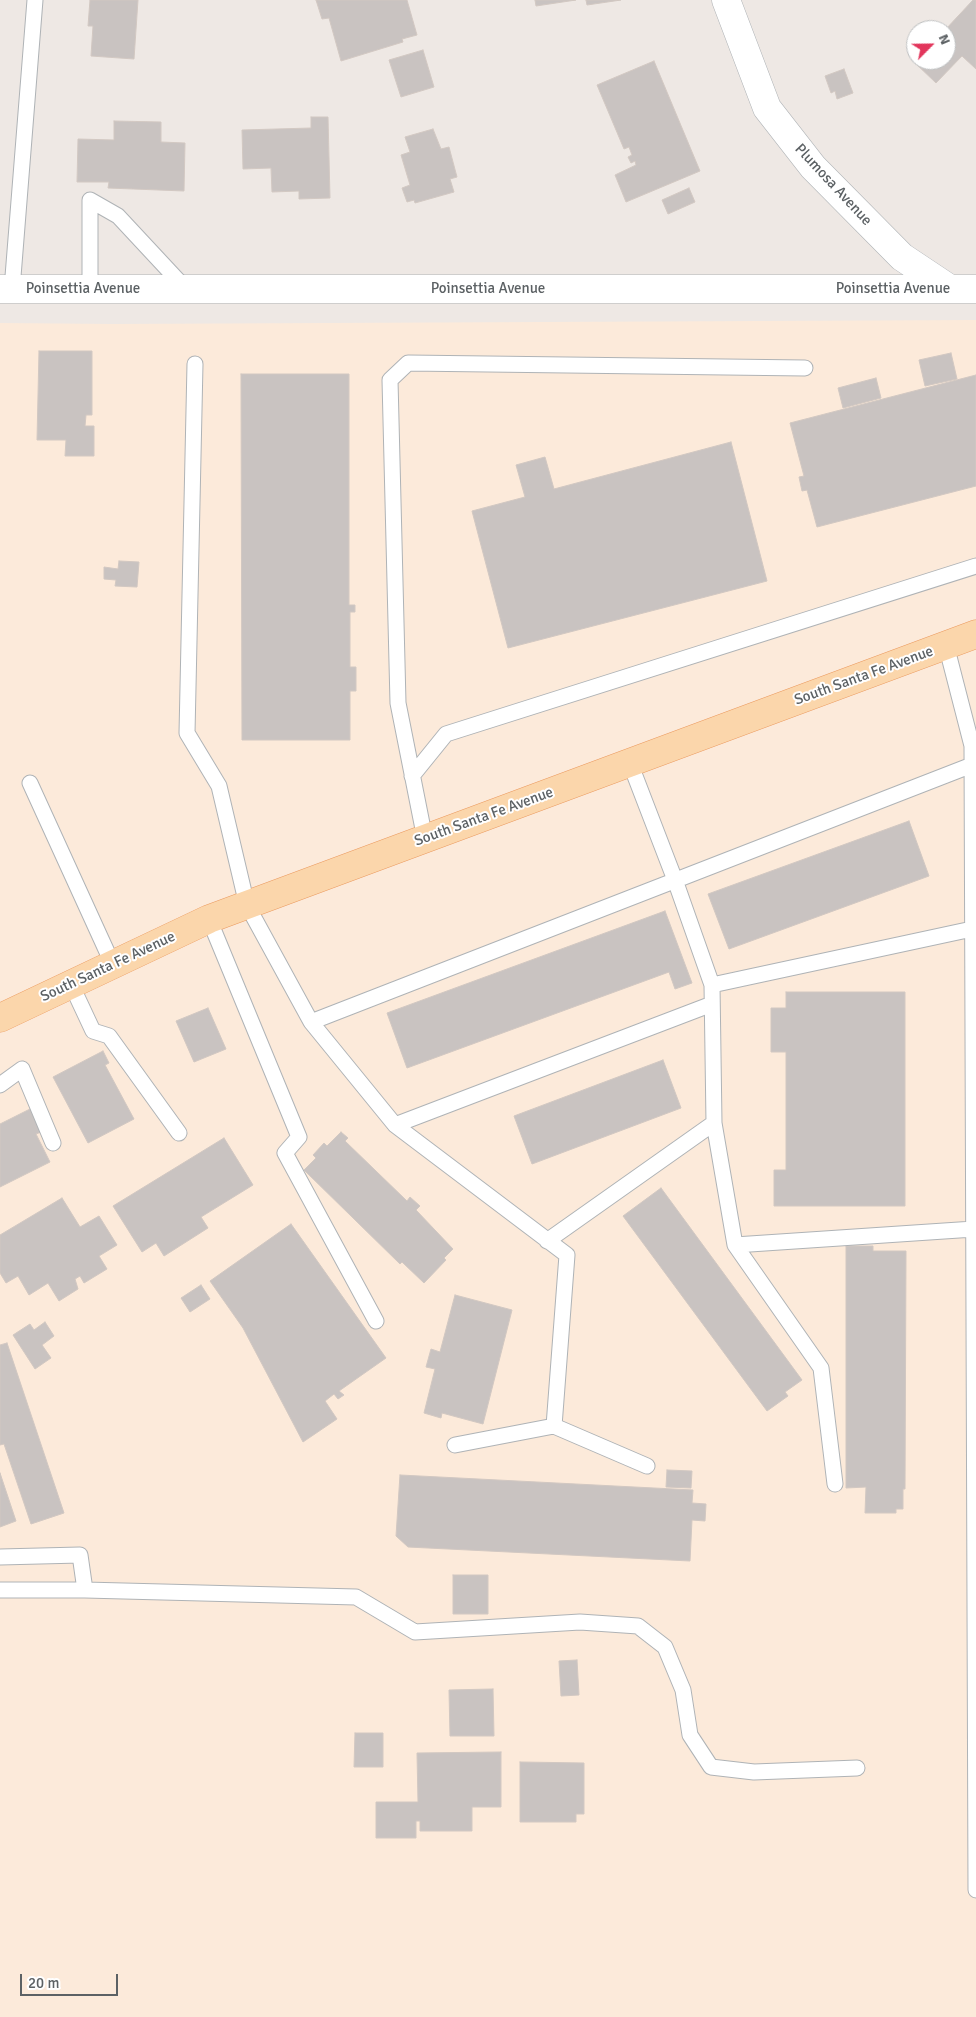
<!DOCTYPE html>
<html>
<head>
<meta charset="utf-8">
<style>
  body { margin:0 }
  #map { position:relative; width:976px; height:2017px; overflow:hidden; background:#eee8e4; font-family:Signika,sans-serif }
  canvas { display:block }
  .north { position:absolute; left:906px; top:20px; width:50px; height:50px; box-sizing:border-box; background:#fff; border:1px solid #bec0c1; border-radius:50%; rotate:67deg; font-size:14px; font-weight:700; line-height:20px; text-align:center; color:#5c6164 }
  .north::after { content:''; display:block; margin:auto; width:18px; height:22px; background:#e2365c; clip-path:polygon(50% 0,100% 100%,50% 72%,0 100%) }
  .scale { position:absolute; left:20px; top:1974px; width:98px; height:22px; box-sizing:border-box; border:2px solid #5c6164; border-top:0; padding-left:6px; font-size:15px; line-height:18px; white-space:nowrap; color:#5c6164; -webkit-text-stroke:4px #fff; paint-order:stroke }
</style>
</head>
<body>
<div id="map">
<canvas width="976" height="2017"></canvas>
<div class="north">N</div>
<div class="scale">20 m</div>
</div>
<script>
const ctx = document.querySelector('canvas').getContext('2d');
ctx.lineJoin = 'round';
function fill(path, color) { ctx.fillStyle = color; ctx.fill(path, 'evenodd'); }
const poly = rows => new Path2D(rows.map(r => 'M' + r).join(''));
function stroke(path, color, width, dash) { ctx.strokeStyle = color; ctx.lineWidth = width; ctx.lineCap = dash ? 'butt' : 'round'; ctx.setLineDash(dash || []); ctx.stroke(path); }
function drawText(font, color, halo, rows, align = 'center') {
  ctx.font = font + ' Signika,sans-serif'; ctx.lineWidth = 4; ctx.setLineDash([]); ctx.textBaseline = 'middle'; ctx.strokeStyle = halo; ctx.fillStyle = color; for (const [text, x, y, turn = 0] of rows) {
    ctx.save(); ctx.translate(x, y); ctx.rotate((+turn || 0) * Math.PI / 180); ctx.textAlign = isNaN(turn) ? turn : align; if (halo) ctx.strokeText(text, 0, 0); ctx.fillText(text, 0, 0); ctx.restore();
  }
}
const commercial = poly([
  [976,320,976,2017,0,2017,0,323,113,324]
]);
const building = poly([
  [90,0,138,0,134,59,91,56,93,26,88,26,90,0],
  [316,0,407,0,417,35,402,39,403,42,341,61,329,18,322,19,316,0],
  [535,0,576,0,536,6,535,0],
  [586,0,621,0,587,5,586,0],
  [973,0,976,0,976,69,962,56,936,83,914,62,916,60,946,60,945,30,973,0],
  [423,50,434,87,401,97,389,60,423,50],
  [654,61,700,171,626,202,615,175,636,165,635,161,631,163,628,157,632,155,629,147,624,149,597,85,654,61],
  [844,69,853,93,837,99,835,91,831,93,825,76,844,69],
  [311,117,328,117,330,198,299,199,299,191,272,192,271,168,243,169,242,130,311,128,311,117],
  [114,121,161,122,161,142,185,143,184,191,108,188,109,182,77,182,78,139,114,140,114,121],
  [433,129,441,149,449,147,457,177,450,179,454,192,415,203,414,200,407,202,402,188,410,185,401,155,410,152,405,137,433,129],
  [689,188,695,202,668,214,662,200,689,188],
  [39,351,92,351,92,415,86,415,85,426,94,426,94,456,65,456,66,440,37,440,39,351],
  [951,353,957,379,925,386,919,360,951,353],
  [241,374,349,374,349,605,355,605,355,612,350,612,350,667,356,667,356,691,350,691,350,740,242,740,241,374],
  [976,375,976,486,817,527,807,490,802,491,799,477,804,476,790,423,976,375],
  [876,378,881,398,843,408,838,388,876,378],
  [731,442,767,581,508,648,472,511,525,497,516,465,545,457,554,489,731,442],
  [119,561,139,562,137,587,115,586,116,580,104,579,104,567,118,569,119,561],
  [909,821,929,876,729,949,708,894,909,821],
  [665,911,692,983,675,989,669,972,407,1068,387,1013,665,911],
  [786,992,905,992,905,1206,774,1206,774,1170,786,1170,786,1052,771,1052,771,1008,786,1008,786,992],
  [208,1008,226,1049,194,1062,176,1021,208,1008],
  [103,1051,109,1063,105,1065,134,1119,88,1143,53,1077,103,1051],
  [663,1060,681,1108,532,1164,514,1116,663,1060],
  [30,1109,41,1132,36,1134,50,1162,0,1187,0,1124,30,1109],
  [341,1132,348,1138,345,1141,407,1201,410,1197,420,1206,416,1210,453,1249,444,1258,446,1260,424,1283,402,1262,400,1264,304,1170,316,1158,313,1155,324,1143,327,1146,341,1132],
  [224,1138,253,1185,201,1217,208,1228,164,1256,156,1243,142,1252,113,1206,224,1138],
  [661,1188,802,1380,785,1392,788,1396,767,1411,623,1216,661,1188],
  [62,1198,80,1227,99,1216,117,1245,99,1256,107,1269,84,1283,80,1276,75,1279,78,1289,59,1301,48,1283,29,1295,18,1276,6,1283,0,1273,0,1235,62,1198],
  [291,1224,386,1358,339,1391,344,1395,338,1399,334,1394,325,1401,337,1419,303,1442,243,1328,210,1281,291,1224],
  [846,1246,873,1246,873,1251,906,1251,905,1489,903,1489,903,1509,896,1509,896,1513,865,1513,866,1487,846,1488,846,1246],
  [201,1285,210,1299,190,1312,181,1298,201,1285],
  [455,1295,512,1310,483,1424,442,1413,441,1418,424,1413,435,1369,426,1367,431,1349,440,1352,455,1295],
  [45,1322,54,1336,42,1345,51,1358,35,1369,13,1335,30,1324,34,1330,45,1322],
  [7,1343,64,1513,31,1524,4,1444,0,1445,0,1345,7,1343],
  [667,1470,692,1471,691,1488,666,1487,667,1470],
  [0,1473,16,1521,0,1527,0,1473],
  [400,1475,693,1490,692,1503,706,1504,705,1521,692,1520,690,1561,408,1547,396,1536,400,1475],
  [453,1575,488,1575,488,1614,453,1614,453,1575],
  [577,1660,579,1695,561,1696,559,1661,577,1660],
  [493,1689,494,1736,450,1736,449,1690,493,1689],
  [355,1733,383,1733,383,1767,354,1767,355,1733],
  [501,1752,501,1807,472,1807,472,1831,420,1831,420,1821,416,1821,416,1838,376,1838,376,1802,418,1802,417,1753,501,1752],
  [520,1762,584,1763,584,1814,576,1814,576,1822,520,1822,520,1762]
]);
const lane = poly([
  [12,289,35,0],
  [90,289,90,200,118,216,186,289],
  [195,364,187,733,219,786,247,905,311,1022,972,765],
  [946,645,972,746,976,1890],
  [412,776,446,734,976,566],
  [30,783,113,965],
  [425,839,398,703,390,380,408,363,805,368],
  [209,919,299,1137,285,1153,376,1321],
  [71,984,93,1031,109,1036,179,1133],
  [712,985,972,929],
  [311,1022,395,1125,567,1255,554,1426,647,1466],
  [0,1085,22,1069,53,1143],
  [714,1123,735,1245,974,1229],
  [395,1125,712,1004],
  [547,1241,714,1123,712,985,675,880,630,763],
  [735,1245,821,1368,835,1484],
  [455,1445,554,1426],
  [0,1557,80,1555,85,1590,0,1590],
  [85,1590,356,1597,415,1632,580,1622,638,1626,665,1647,683,1690,690,1735,711,1767,754,1772,857,1768]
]);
const street = poly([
  [726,0,767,108,813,167,902,257,950,289],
  [0,289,976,289]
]);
const primary = poly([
  [0,1018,209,919,976,634]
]);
const streetNames = [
  ["Plumosa Avenue",833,185,47],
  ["Poinsettia Avenue",83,289],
  ["Poinsettia Avenue",488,289],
  ["Poinsettia Avenue",893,289],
  ["South Santa Fe Avenue",864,676,-20],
  ["South Santa Fe Avenue",484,817,-20],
  ["South Santa Fe Avenue",108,967,-25]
];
fill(commercial, '#fceada');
fill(building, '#c9c3c1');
stroke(building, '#d2c8c2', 1);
stroke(lane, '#afb3b6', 17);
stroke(street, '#afb3b6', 29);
stroke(primary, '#eb9a5f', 29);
stroke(lane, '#fff', 15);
stroke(street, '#fff', 28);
stroke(primary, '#fbd6ab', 28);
drawText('15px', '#5c6164', '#fff', streetNames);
</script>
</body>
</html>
